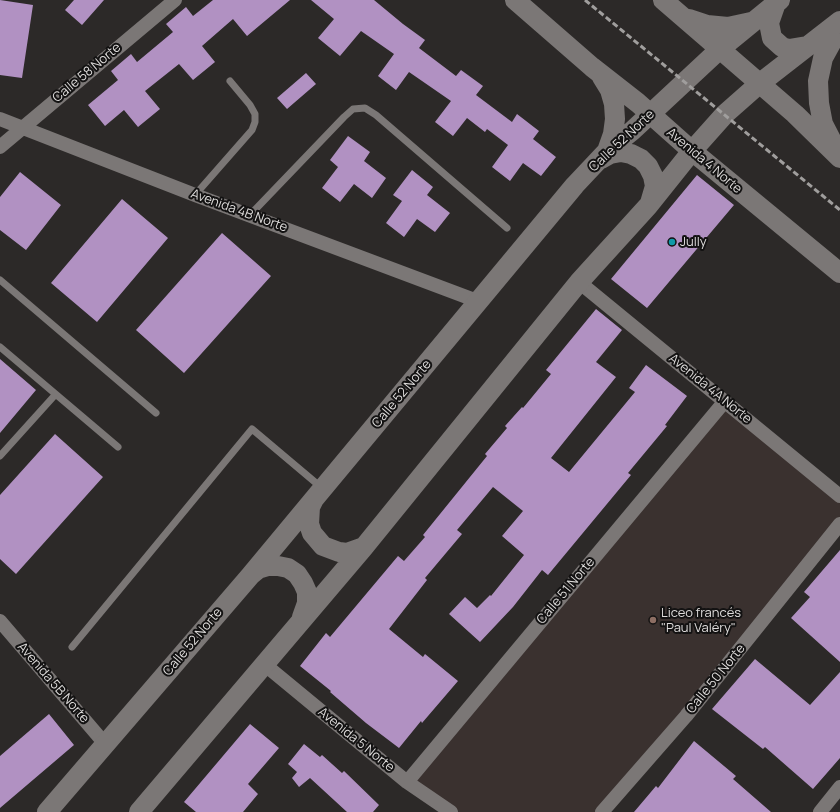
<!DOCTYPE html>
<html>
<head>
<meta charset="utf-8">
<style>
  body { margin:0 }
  canvas { display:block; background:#2c2928 }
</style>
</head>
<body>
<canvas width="840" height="812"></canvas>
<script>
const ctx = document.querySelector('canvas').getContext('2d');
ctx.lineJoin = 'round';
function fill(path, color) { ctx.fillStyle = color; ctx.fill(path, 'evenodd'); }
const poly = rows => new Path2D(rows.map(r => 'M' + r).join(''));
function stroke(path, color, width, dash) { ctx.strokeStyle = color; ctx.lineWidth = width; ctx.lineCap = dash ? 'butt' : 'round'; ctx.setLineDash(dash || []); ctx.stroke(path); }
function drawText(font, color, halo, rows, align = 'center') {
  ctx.font = font + ' Manrope,sans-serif'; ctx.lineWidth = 4; ctx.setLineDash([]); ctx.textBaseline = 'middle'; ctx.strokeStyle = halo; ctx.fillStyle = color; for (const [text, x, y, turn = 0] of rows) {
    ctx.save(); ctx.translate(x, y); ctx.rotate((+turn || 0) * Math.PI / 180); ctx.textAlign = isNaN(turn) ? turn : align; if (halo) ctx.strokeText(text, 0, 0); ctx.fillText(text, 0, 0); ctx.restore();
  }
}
const built = poly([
  [725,401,840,496,840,524,602,812,451,812,407,782]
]);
const building = poly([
  [0,0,33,5,22,78,0,75],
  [74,0,104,0,82,25,65,10],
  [213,0,290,0,247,36,233,19,202,46,215,62,193,80,179,64,145,91,160,109,138,127,124,110,105,126,88,105,118,80,111,71,131,54,137,62,173,32,166,24,186,7,193,16],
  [311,0,374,0,403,24,425,40,419,48,456,76,461,70,483,86,476,95,512,122,517,114,539,131,533,139,556,157,541,176,523,163,510,181,492,167,508,145,487,129,485,132,467,118,453,136,435,122,451,101,409,72,396,90,378,76,394,54,361,31,340,56,318,38,334,19],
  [306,73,316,84,287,109,277,98],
  [348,136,370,152,364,161,386,178,372,198,354,184,340,202,322,188,338,167,330,160],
  [412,170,433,187,427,195,450,213,435,232,417,219,404,237,386,223,402,201,393,195],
  [20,172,61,205,26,250,0,230,0,197],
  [697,175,734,205,647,308,611,279],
  [122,199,168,238,97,322,51,283],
  [222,233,271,276,184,373,136,330],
  [596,309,622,330,596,362,616,377,551,458,569,472,635,392,629,388,646,365,687,396,665,425,667,426,628,473,631,475,548,575,542,570,513,607,480,642,449,614,465,597,477,608,490,595,491,596,524,555,502,536,523,511,493,487,457,530,462,534,425,578,427,580,389,629,423,657,425,654,458,681,422,723,421,721,399,748,366,723,330,692,331,691,300,666,326,633,330,637,398,556,404,561,425,537,423,535,487,456,485,454,507,428,505,426,522,407,523,408,551,374,546,370],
  [0,359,36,390,0,433],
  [55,434,103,477,16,574,0,559,0,495],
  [840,550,840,662,791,618,810,597,804,592],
  [755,659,810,705,840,672,840,758,813,789,765,747,763,749,712,709],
  [49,714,74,745,0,808,0,756],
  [250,724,279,748,248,784,258,794,243,812,196,812,184,802],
  [694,741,736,776,733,779,771,812,634,812,656,786,658,788],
  [304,744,320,757,322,755,342,773,344,771,379,805,373,812,347,812,310,778,299,787,292,778,297,772,288,764]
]);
const service = poly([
  [195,195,252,130,255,122,255,114,250,105,230,81],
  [250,215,344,117,353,109,365,108,376,115,507,228],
  [0,280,156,413],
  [0,347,118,447],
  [0,456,55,395],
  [72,647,252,429,322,488]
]);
const minor = poly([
  [0,119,195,195,480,302],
  [0,147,175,0],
  [579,282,840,496],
  [0,621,106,745],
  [264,664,407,782,451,812],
  [407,782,725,401],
  [602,812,686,716,840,524],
  [820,812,840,787]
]);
const secondary = poly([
  [515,0,592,67,638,103,692,151,840,273],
  [663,0,795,114,840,158],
  [776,3,769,23,772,38,782,47,789,49,807,46],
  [689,19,707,25,728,27,751,22],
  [602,77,610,90,614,104,615,119,613,134,607,151],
  [835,147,823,124,819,103,818,81,823,58,840,27],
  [601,159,610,154,621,152,631,154,641,159,648,166,653,176,655,186,650,203],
  [314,499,310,507,309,524,312,533,323,546,339,552,347,553,364,547],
  [252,574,258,569,268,566,278,566,288,568,297,574,303,583,307,592,307,603,302,617],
  [47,812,250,576,575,185,607,151,632,131,720,49,780,0],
  [139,812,364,547,579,282,648,206,692,151,725,114,759,84,840,21]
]);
const rail = poly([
  [585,0,840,210]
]);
const markers = [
  [672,242,4,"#0f9aa8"],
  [653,620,4,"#8d6e63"]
];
const streetNames = [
  ["Calle 58 Norte",87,73,-40],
  ["Calle 52 Norte",622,141,-43],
  ["Avenida 4 Norte",704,161,40],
  ["Avenida 4B Norte",239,211,20],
  ["Avenida 4A Norte",710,389,39],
  ["Calle 52 Norte",402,394,-50],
  ["Calle 51 Norte",566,591,-50],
  ["Calle 52 Norte",193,642,-50],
  ["Calle 50 Norte",716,679,-51],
  ["Avenida 5B Norte",53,683,49],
  ["Avenida 5 Norte",356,740,39]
];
const poiNames = [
  ["Jully",680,242],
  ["Liceo francés",661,613],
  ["\"Paul Valéry\"",661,628]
];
fill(built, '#3a312f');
fill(building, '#b191c2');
stroke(service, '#7b7776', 7);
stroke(minor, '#7b7776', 14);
stroke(secondary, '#7b7776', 20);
stroke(rail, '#a09e9d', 3, [6, 3]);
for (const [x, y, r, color] of markers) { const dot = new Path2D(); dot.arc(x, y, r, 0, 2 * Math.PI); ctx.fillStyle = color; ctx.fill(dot); stroke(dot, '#131212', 1.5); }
drawText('13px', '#dedcdb', '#131212', streetNames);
drawText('13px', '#dedcdb', '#131212', poiNames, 'left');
</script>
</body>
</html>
